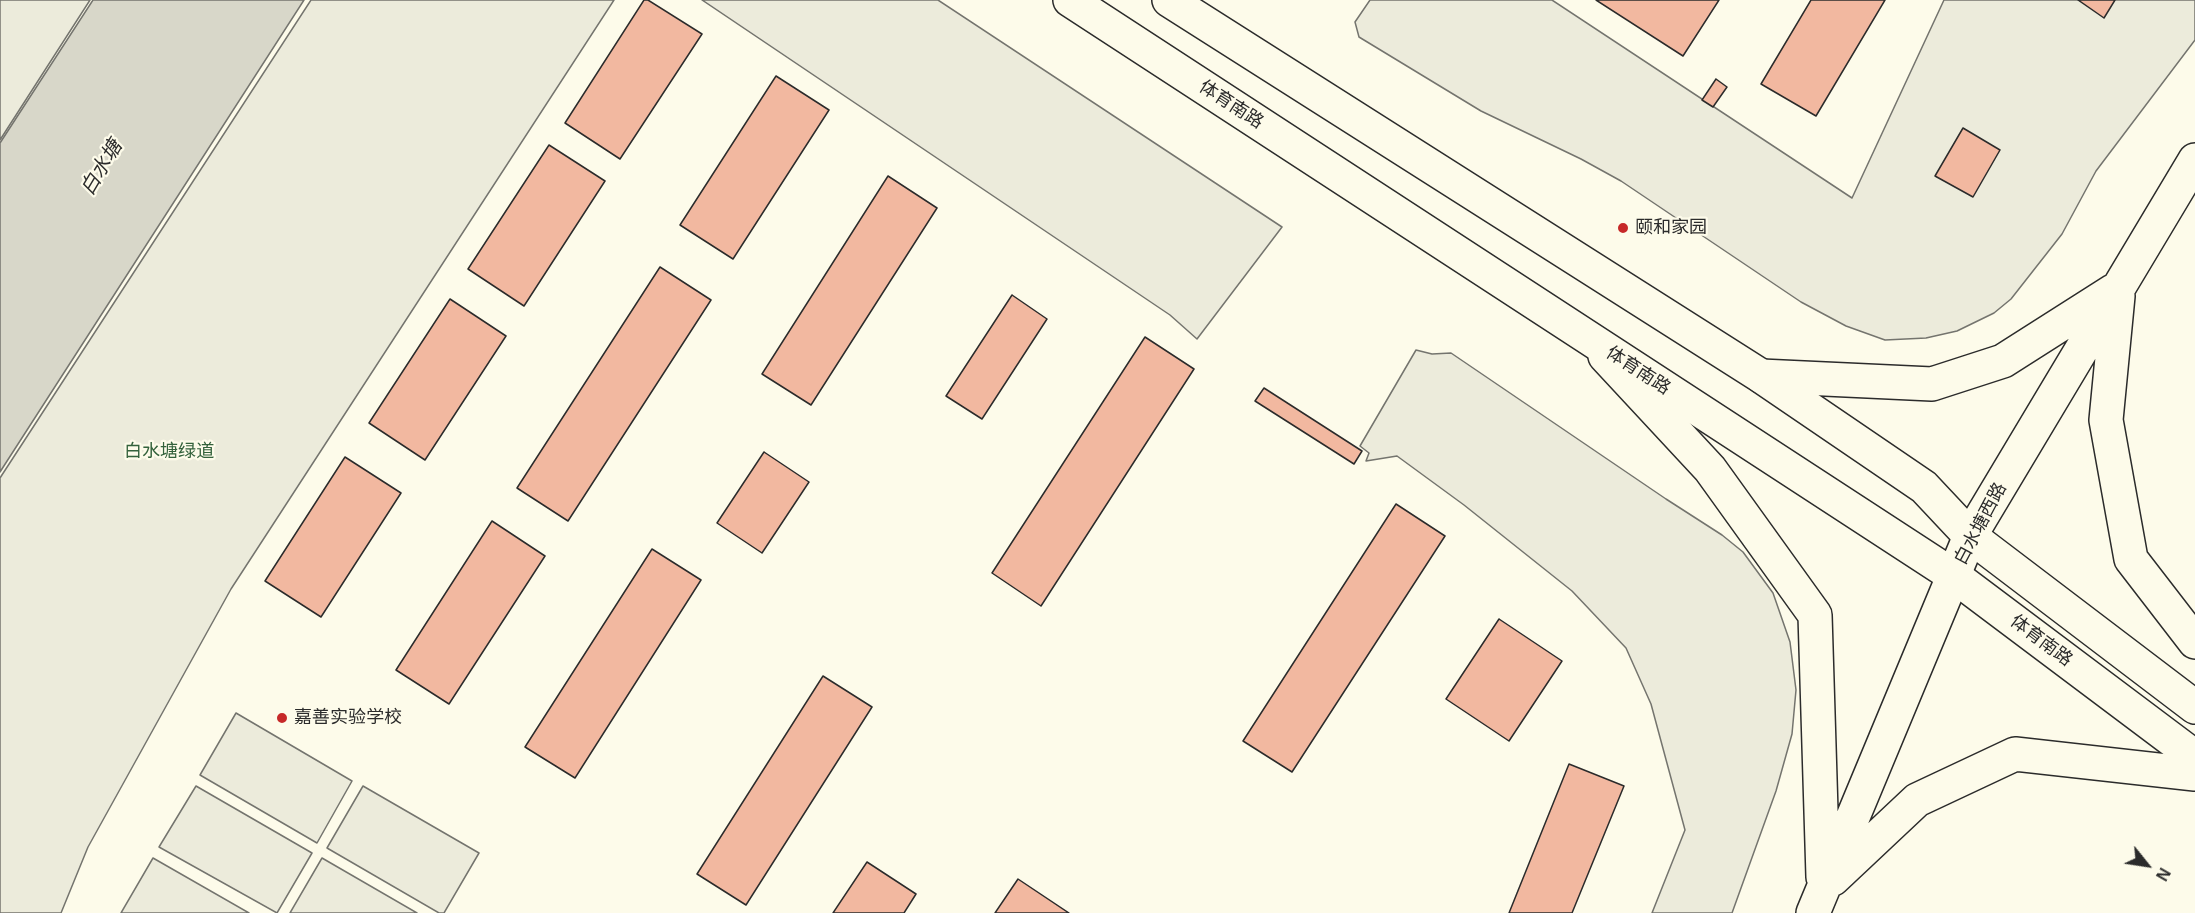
<!DOCTYPE html>
<html>
<head>
<meta charset="utf-8">
<style>
  body { margin:0 }
  #map { position:relative; width:2195px; height:913px; overflow:hidden; background:#fdfbea; font-family:Helvetica,sans-serif }
  canvas { display:block }
  .north { position:absolute; left:2117px; top:835px; width:60px; height:60px; -webkit-text-stroke:4px #fdfbea; paint-order:stroke; rotate:120deg; font-size:16px; font-weight:700; line-height:24px; text-align:center; color:#2b2b2b }
  .north::after { content:''; display:block; margin:auto; width:21px; height:27px; background:#2b2b2b; clip-path:polygon(50% 0,100% 100%,50% 72%,0 100%) }
</style>
</head>
<body>
<div id="map">
<canvas width="2195" height="913"></canvas>
<div class="north">N</div>
</div>
<script>
const ctx = document.querySelector('canvas').getContext('2d');
ctx.lineJoin = 'round';
function fill(path, color) { ctx.fillStyle = color; ctx.fill(path, 'evenodd'); }
const poly = rows => new Path2D(rows.map(r => 'M' + r).join(''));
function stroke(path, color, width, dash) { ctx.strokeStyle = color; ctx.lineWidth = width; ctx.lineCap = dash ? 'butt' : 'round'; ctx.setLineDash(dash || []); ctx.stroke(path); }
function drawText(font, color, halo, rows, align = 'center') {
  ctx.font = font + ' Helvetica,"Noto Sans SC",sans-serif'; ctx.lineWidth = 4.5; ctx.setLineDash([]); ctx.textBaseline = 'middle'; ctx.strokeStyle = halo; ctx.fillStyle = color; for (const [text, x, y, turn = 0] of rows) {
    ctx.save(); ctx.translate(x, y); ctx.rotate((+turn || 0) * Math.PI / 180); ctx.textAlign = isNaN(turn) ? turn : align; if (halo) ctx.strokeText(text, 0, 0); ctx.fillText(text, 0, 0); ctx.restore();
  }
}
const green = poly([
  [0,0,90,0,0,140,0,0],
  [311,0,614,0,231,589,88,847,61,913,0,913,0,478,311,0],
  [702,0,938,0,1282,227,1197,339,1170,315,702,0],
  [1370,0,1552,0,1852,198,1944,0,2195,0,2195,40,2096,171,2062,234,2011,299,1994,313,1957,331,1926,338,1885,340,1846,326,1801,302,1621,181,1581,159,1481,111,1359,37,1355,22,1370,0],
  [1416,350,1432,354,1451,353,1666,499,1722,535,1743,552,1773,593,1790,642,1796,690,1792,734,1776,791,1732,913,1652,913,1685,830,1651,704,1626,648,1572,591,1464,505,1397,456,1366,461,1369,453,1360,446,1416,350],
  [236,713,352,781,317,843,200,775,236,713],
  [196,786,312,853,277,913,159,847,196,786],
  [363,786,479,853,444,913,439,913,327,848,363,786],
  [153,858,249,913,121,913,153,858],
  [322,858,417,913,290,913,322,858]
]);
const water = poly([
  [93,0,304,0,0,472,0,143,93,0]
]);
const building = poly([
  [644,0,648,0,702,34,620,159,565,123,644,0],
  [1596,0,1719,0,1683,56,1596,0],
  [1811,0,1885,0,1816,116,1761,84,1811,0],
  [2078,0,2115,0,2104,18,2078,0],
  [776,76,829,110,733,259,680,225,776,76],
  [1716,79,1727,87,1713,107,1702,100,1716,79],
  [1963,128,2000,150,1973,197,1935,176,1963,128],
  [549,145,605,181,524,306,468,269,549,145],
  [888,176,937,208,811,405,762,374,888,176],
  [660,267,711,300,568,521,517,488,660,267],
  [1012,295,1047,319,982,419,946,396,1012,295],
  [450,299,506,336,425,460,369,423,450,299],
  [1145,337,1194,369,1041,606,992,573,1145,337],
  [1264,388,1362,451,1354,464,1255,401,1264,388],
  [764,452,809,482,762,553,717,523,764,452],
  [345,457,401,493,321,617,265,581,345,457],
  [1396,504,1445,536,1292,772,1243,741,1396,504],
  [492,521,545,556,449,704,396,670,492,521],
  [652,549,701,580,575,778,525,747,652,549],
  [1499,619,1562,661,1509,741,1446,699,1499,619],
  [823,676,872,707,746,905,697,874,823,676],
  [1569,764,1624,786,1572,913,1509,913,1569,764],
  [867,862,916,894,904,913,833,913,867,862],
  [1018,879,1069,913,995,913,1018,879]
]);
const tertiary = poly([
  [2118,296,2106,420,2131,559,2195,642],
  [1605,356,1710,469,1815,615,1823,877],
  [1761,376,1932,384,2003,361,2113,291],
  [1833,879,1917,800,2015,754,2195,774],
  [1813,913,1970,536,2195,160]
]);
const secondary = poly([
  [1070,0,1954,576,2195,757],
  [1169,0,1761,376,1924,487,1970,536,2195,707]
]);
const markers = [
  [1623,228,6,"#c62828"],
  [282,718,6,"#c62828"]
];
const streetNames = [
  ["体育南路",1231,105,33],
  ["体育南路",1638,371,33],
  ["白水塘西路",1981,524,-62],
  ["体育南路",2041,641,37]
];
const poiNames = [
  ["颐和家园",1635,228],
  ["嘉善实验学校",294,718]
];
const parkNames = [
  ["白水塘绿道",169,452]
];
const waterNames = [
  ["白水塘",102,168,-59]
];
fill(green, '#ecebdb');
stroke(green, '#74746e', 1.5);
fill(water, '#d8d7c9');
stroke(water, '#74746e', 1.5);
fill(building, '#f2b8a0');
stroke(building, '#2b2b2b', 1.5);
stroke(tertiary, '#2b2b2b', 36);
stroke(secondary, '#2b2b2b', 36);
stroke(tertiary, '#fdfbea', 33);
stroke(secondary, '#fdfbea', 33);
for (const [x, y, r, color] of markers) { const dot = new Path2D(); dot.arc(x, y, r, 0, 2 * Math.PI); ctx.fillStyle = color; ctx.fill(dot); stroke(dot, '#fdfbea', 2); }
drawText('18px', '#2b2b2b', '#fdfbea', streetNames);
drawText('18px', '#2b2b2b', '#fdfbea', poiNames, 'left');
drawText('18px', '#34623c', '#fdfbea', parkNames);
drawText('italic 20px', '#2b2b2b', '#fdfbea', waterNames);
</script>
</body>
</html>
